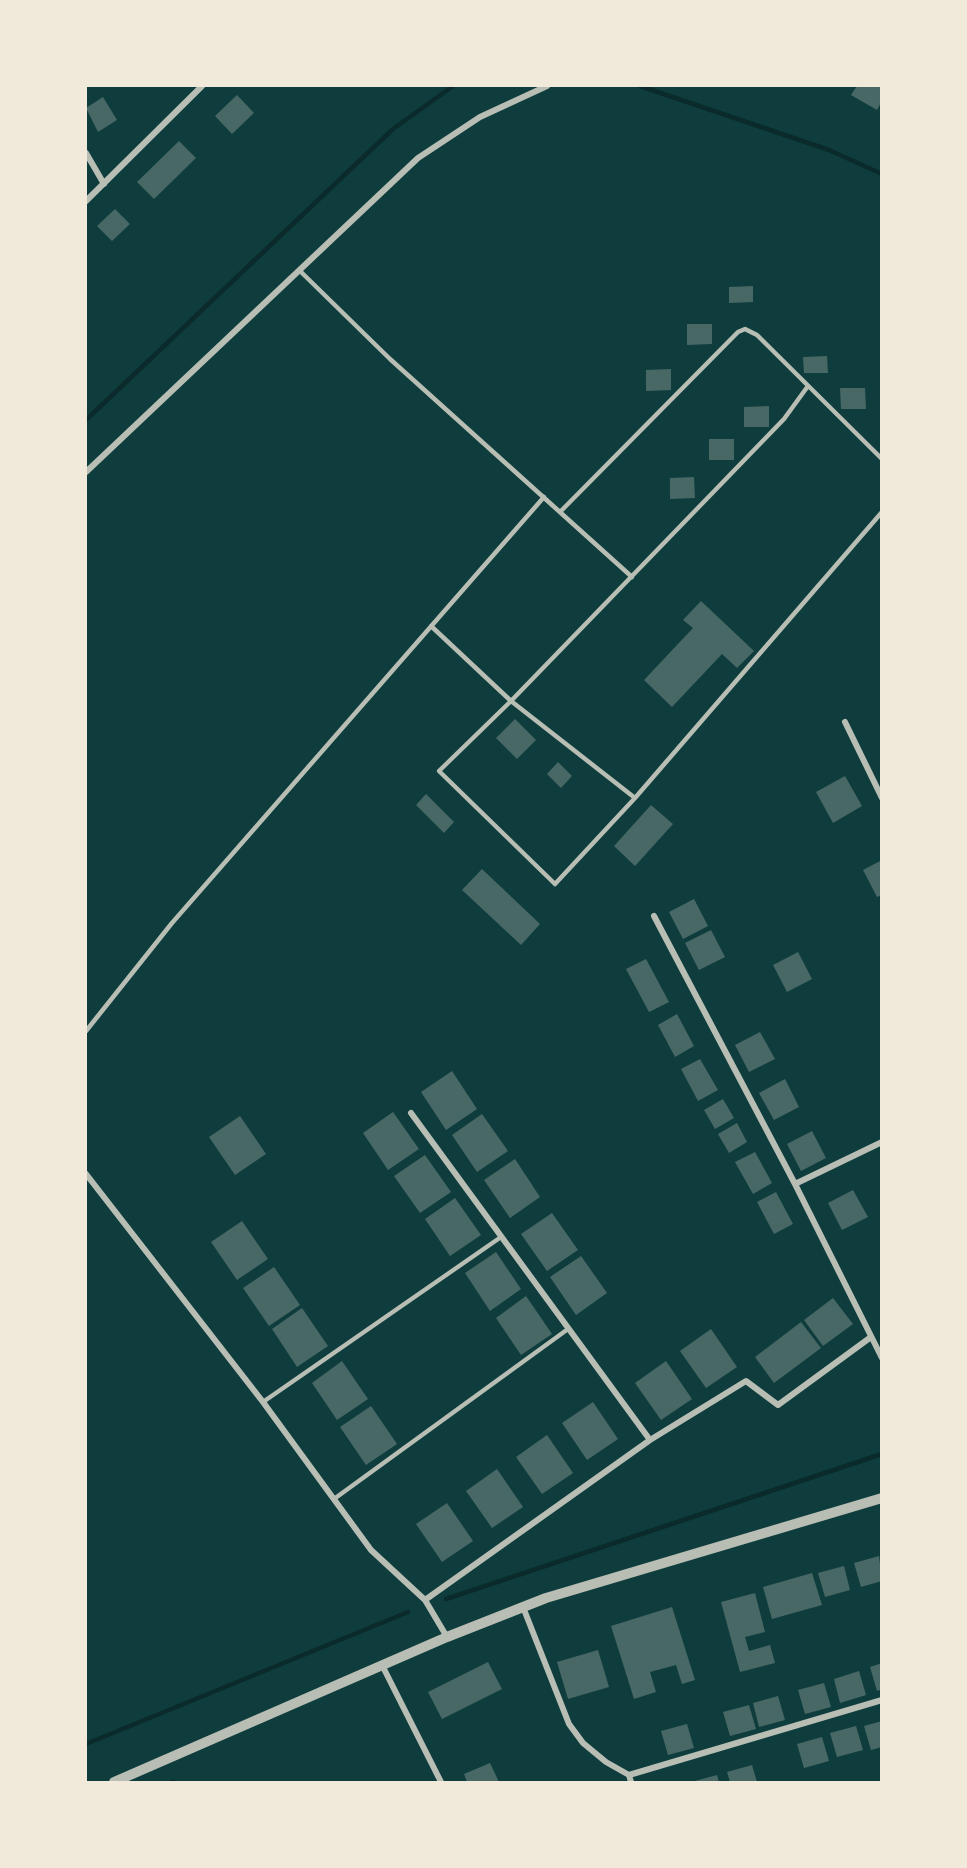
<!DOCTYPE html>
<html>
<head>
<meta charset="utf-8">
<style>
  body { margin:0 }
  #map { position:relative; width:967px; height:1868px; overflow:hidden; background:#0f3d3e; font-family:Karla,sans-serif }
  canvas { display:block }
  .frame { position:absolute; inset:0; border:87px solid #f1e9da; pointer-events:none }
</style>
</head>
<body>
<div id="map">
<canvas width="967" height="1868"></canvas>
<div class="frame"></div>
</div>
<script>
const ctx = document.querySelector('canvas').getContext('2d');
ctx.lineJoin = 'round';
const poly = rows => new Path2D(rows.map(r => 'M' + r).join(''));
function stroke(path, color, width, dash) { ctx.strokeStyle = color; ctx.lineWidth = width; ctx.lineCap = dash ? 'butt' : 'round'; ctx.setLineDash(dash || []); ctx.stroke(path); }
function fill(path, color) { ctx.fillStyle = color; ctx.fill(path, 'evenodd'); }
const stream = poly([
  [640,86,829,150,882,174],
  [86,420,393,129,453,86],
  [446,1599,882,1454],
  [86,1744,408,1612],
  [172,1782,174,1782]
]);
const building = poly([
  [857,86,882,86,882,101,877,110,851,95],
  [237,95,254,113,232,134,215,116],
  [103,97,117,120,98,132,86,108],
  [179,141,196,158,154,199,137,182],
  [115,209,130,224,112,241,97,226],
  [753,286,753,302,729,303,729,287],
  [687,324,712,324,712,344,687,345],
  [827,356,828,373,804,373,803,357],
  [671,369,671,390,646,391,646,370],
  [840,388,865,388,866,409,841,409],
  [769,406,769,427,744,427,744,407],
  [709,439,734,439,734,460,709,460],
  [694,477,695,498,670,499,670,478],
  [701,601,754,651,737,668,722,654,672,707,644,680,693,628,683,620],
  [515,719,536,740,517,759,496,738],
  [558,762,572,776,561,788,547,774],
  [845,776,862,806,833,823,816,792],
  [426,794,454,822,444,833,416,805],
  [651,805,673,824,635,866,614,846],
  [882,860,882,895,877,897,863,870],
  [482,869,540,924,521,945,462,890],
  [694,899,708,926,683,939,669,912],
  [711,930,725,957,699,970,685,943],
  [798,952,812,979,787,992,773,965],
  [646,959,669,1002,649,1012,626,969],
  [677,1014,694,1046,675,1057,658,1025],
  [760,1032,775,1059,749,1072,735,1045],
  [700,1059,718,1090,698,1101,681,1069],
  [452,1071,477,1109,446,1130,421,1092],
  [785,1079,799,1107,774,1120,759,1093],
  [723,1099,734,1118,715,1129,704,1110],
  [393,1112,419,1149,388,1170,363,1133],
  [482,1114,508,1151,477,1172,452,1135],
  [240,1116,266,1154,235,1175,209,1137],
  [737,1123,747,1142,729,1153,718,1134],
  [812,1131,826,1158,801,1171,787,1144],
  [755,1152,772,1183,753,1194,735,1162],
  [425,1155,451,1192,420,1213,394,1176],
  [515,1159,540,1197,510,1218,484,1180],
  [853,1190,868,1217,842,1230,828,1203],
  [776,1192,793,1224,774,1234,757,1202],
  [455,1198,481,1235,450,1256,425,1219],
  [552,1213,578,1250,547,1271,521,1234],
  [242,1221,268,1259,237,1280,211,1242],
  [496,1252,521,1289,490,1311,465,1273],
  [581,1256,607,1293,576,1315,550,1277],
  [274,1267,300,1305,269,1326,243,1288],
  [526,1296,552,1334,521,1355,496,1318],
  [833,1298,853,1324,823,1346,804,1320],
  [302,1308,328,1346,297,1367,272,1329],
  [801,1322,821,1348,774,1383,755,1357],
  [711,1329,737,1367,706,1388,680,1351],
  [342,1361,368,1399,337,1420,312,1383],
  [666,1361,692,1399,661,1420,635,1383],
  [593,1402,618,1439,587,1460,562,1423],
  [371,1406,397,1444,366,1465,340,1427],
  [547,1435,573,1473,542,1494,516,1457],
  [497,1469,523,1507,492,1528,466,1491],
  [447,1503,473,1541,442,1562,416,1524],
  [879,1556,882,1581,861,1587,854,1563],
  [844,1566,850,1590,825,1597,818,1573],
  [812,1573,822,1605,772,1619,763,1587],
  [755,1593,765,1632,745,1637,749,1651,770,1645,775,1663,740,1672,721,1602],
  [672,1607,695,1680,682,1684,676,1665,650,1672,656,1692,634,1699,611,1626],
  [598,1650,609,1687,568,1699,557,1662],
  [488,1662,502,1689,442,1719,428,1692],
  [882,1663,882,1689,877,1691,870,1667],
  [859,1671,866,1695,840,1703,834,1679],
  [824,1683,831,1707,805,1714,798,1690],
  [778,1696,785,1720,759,1727,753,1703],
  [749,1705,756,1729,730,1736,723,1712],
  [882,1721,882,1747,871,1750,864,1726],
  [687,1724,694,1748,668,1755,661,1731],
  [856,1726,863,1750,837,1757,830,1733],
  [822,1737,829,1761,804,1768,797,1744],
  [490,1763,499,1782,467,1782,464,1774],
  [752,1765,757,1782,730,1782,727,1772],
  [717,1775,719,1782,691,1782]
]);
const service = poly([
  [299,270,390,359,632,577],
  [560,512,738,332,745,329,757,335,882,459],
  [431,626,511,701,784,419,808,386],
  [511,701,635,798,555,884,439,771,511,701],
  [635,798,882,512],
  [86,1031,172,923,544,497],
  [263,1402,501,1237],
  [334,1499,568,1329]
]);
const minor = poly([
  [86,153,104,184],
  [86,201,202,86],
  [86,472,418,158,480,117,547,86],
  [845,722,882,798],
  [654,916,795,1184,882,1358],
  [411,1113,650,1440],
  [86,1174,263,1402,371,1550,425,1600,447,1637],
  [795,1184,882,1142],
  [425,1600,650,1440,746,1381,778,1405,871,1337],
  [523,1607,569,1724,583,1743,606,1762,629,1775,631,1782],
  [383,1667,441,1782],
  [629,1775,882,1700]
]);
const tertiary = poly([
  [114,1782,447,1637,546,1598,882,1498]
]);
stroke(stream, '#0a2a2b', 4.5);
fill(building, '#486865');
stroke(service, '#b8beb3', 4.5);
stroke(minor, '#b8beb3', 6);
stroke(tertiary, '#b8beb3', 10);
</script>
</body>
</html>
